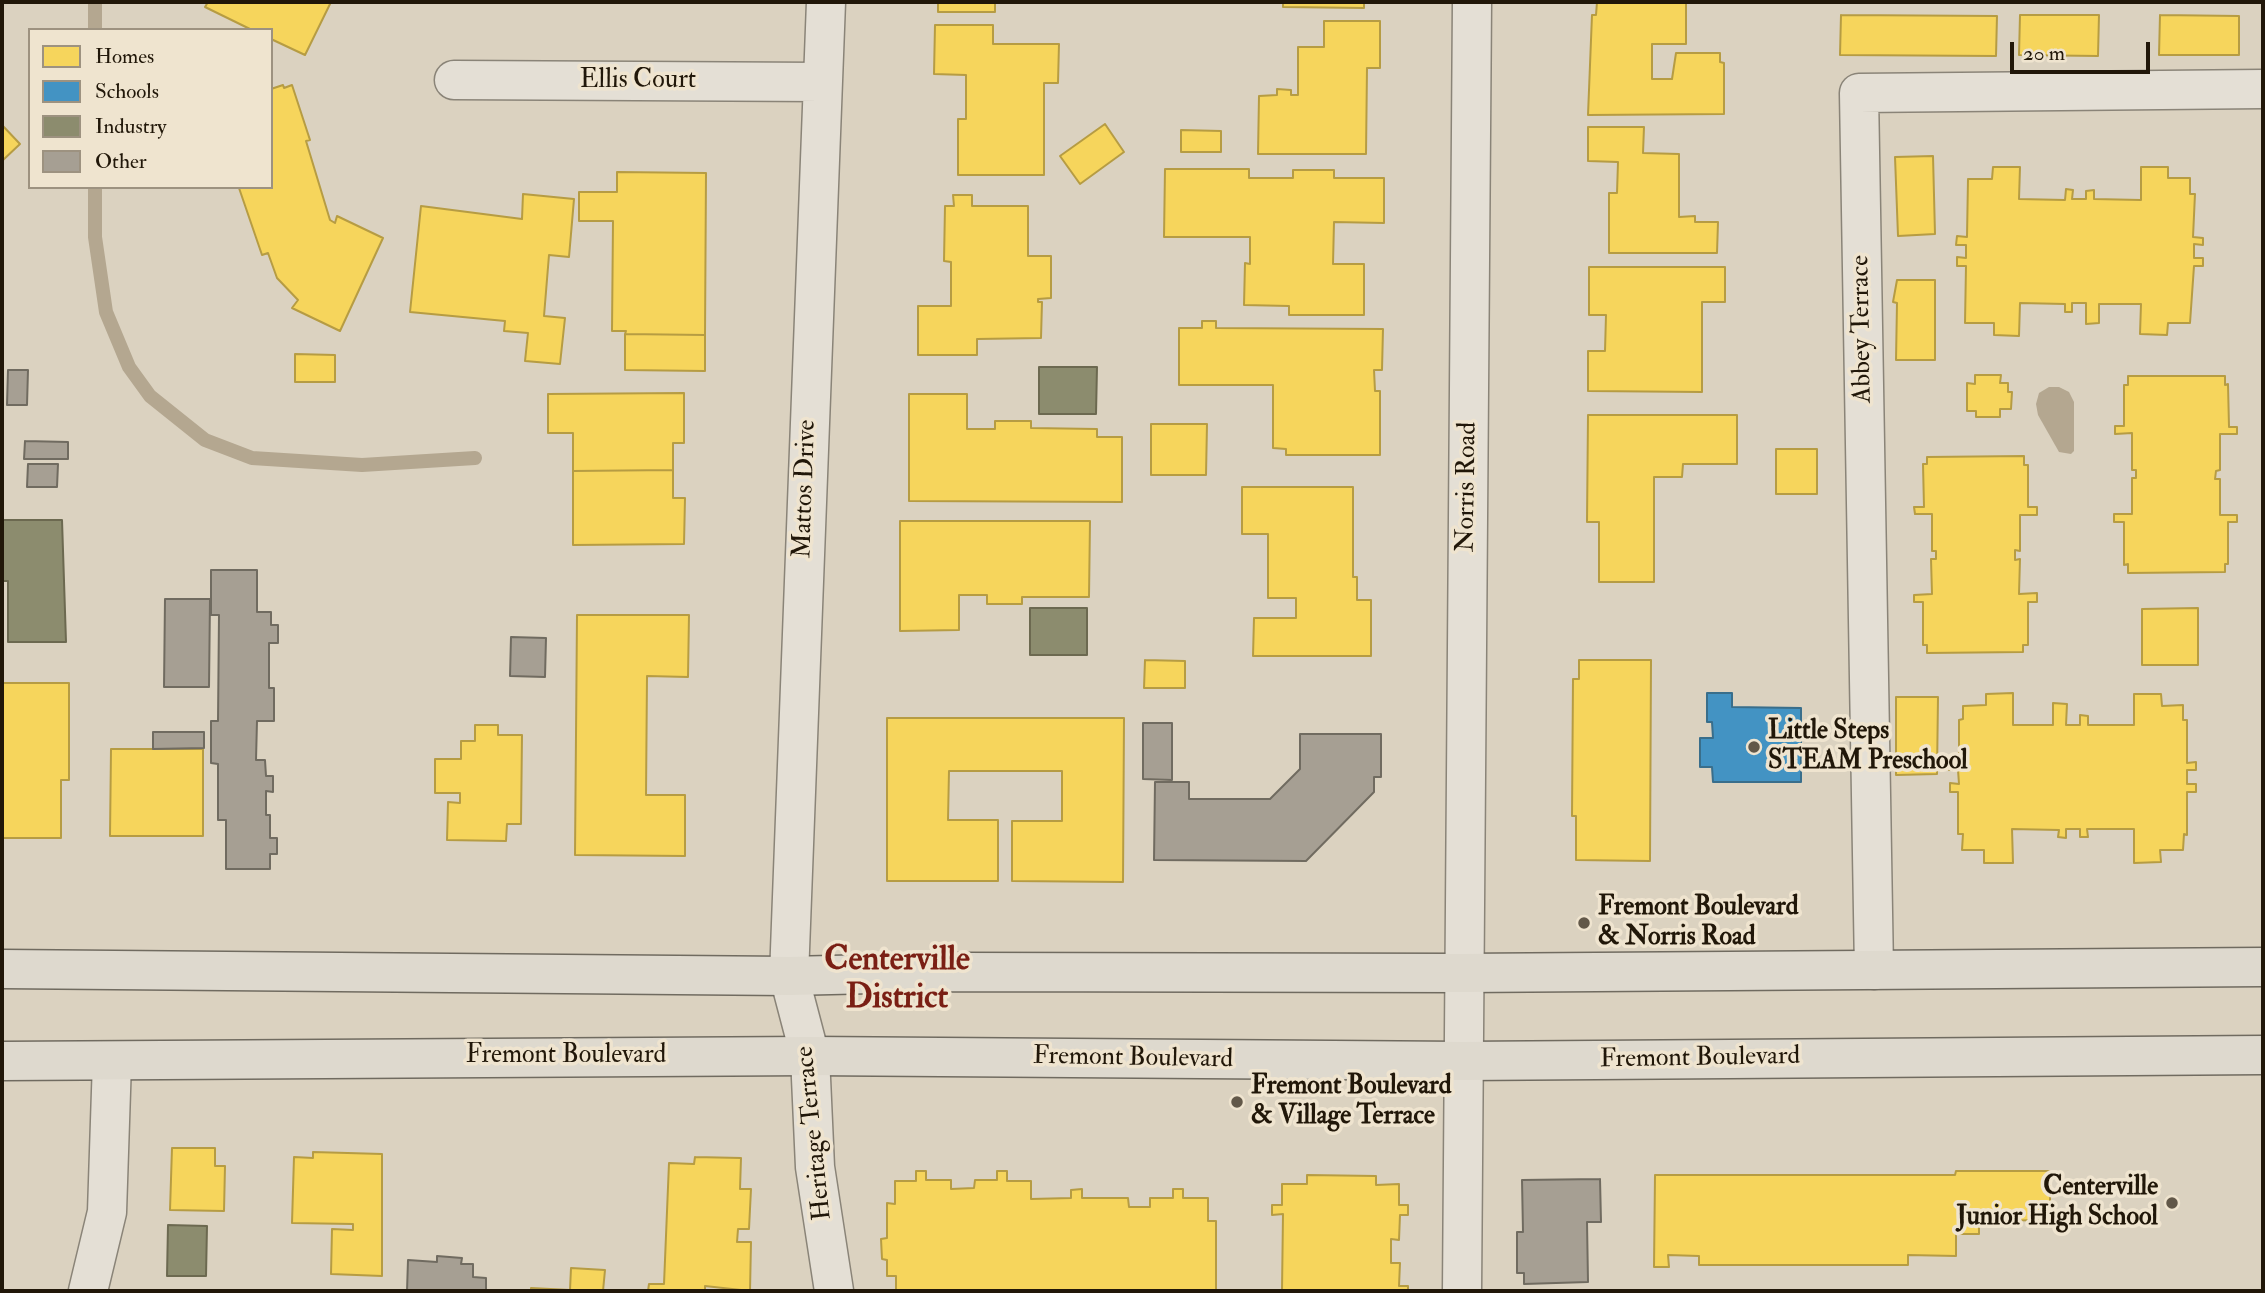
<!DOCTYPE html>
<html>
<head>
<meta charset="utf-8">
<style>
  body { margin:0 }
  #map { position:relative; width:2265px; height:1293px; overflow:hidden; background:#dbd2c0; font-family:"IM FELL Double Pica",serif }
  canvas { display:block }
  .frame { position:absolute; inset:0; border:4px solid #211709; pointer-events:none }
  .legend { position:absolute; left:28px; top:28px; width:245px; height:161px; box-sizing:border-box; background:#efe4cf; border:2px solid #9d9280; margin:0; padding:9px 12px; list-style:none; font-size:21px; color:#211709 }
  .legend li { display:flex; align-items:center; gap:14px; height:35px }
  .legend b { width:35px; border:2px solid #9d9280 }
  .scale { position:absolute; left:2010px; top:42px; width:140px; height:32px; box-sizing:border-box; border:4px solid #211709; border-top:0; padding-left:9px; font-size:21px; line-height:24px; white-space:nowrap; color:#211709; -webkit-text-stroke:5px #efe4cf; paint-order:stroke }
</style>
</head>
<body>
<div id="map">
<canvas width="2265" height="1293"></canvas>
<div class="frame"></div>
<ul class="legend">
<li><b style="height:19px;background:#f6d55c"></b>Homes</li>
<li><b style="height:19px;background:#4393c3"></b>Schools</li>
<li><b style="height:19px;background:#8c8c6e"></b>Industry</li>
<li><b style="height:19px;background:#a69f93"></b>Other</li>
</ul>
<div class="scale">20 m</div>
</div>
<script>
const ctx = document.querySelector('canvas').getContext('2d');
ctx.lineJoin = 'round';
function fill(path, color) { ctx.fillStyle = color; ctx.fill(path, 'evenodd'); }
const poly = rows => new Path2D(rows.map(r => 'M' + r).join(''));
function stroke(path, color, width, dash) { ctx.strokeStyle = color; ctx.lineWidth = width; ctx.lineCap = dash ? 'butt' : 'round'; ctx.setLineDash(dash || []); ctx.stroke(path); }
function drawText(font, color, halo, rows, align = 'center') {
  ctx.font = font + ' "IM FELL Double Pica",serif'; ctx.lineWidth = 7; ctx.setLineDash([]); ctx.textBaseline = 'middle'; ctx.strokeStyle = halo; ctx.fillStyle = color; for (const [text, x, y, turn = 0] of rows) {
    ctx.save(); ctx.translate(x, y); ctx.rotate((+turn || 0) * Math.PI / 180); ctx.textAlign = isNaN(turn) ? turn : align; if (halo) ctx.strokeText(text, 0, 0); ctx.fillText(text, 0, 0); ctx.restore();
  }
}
const water = poly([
  [2049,387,2059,387,2069,392,2074,402,2074,451,2071,454,2059,452,2038,415,2036,404,2039,393]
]);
const homes = poly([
  [208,2,331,2,305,55,271,39,271,30,252,30,205,7,208,2],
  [938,2,995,2,995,12,938,12,938,2],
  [1283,2,1364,2,1364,8,1283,7,1283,2],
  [1597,2,1686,2,1686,44,1652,44,1652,79,1672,79,1676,53,1720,53,1720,62,1724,63,1724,114,1588,115,1592,15,1596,15,1597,2],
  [1841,15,1997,16,1996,56,1840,55,1841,15],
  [2020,15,2099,15,2098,56,2019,55,2020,15],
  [2160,15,2239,16,2239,55,2159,55,2160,15],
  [1324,21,1380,21,1380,68,1367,68,1366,154,1258,154,1259,96,1277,95,1277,89,1291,90,1291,95,1298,95,1298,47,1324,47,1324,21],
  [935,25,993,25,993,44,1059,44,1058,83,1044,83,1044,175,958,175,958,119,966,119,966,75,934,74,935,25],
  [283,85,284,88,292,85,310,140,306,141,330,220,335,223,337,216,383,238,340,331,292,308,298,300,277,278,268,253,262,255,239,188,234,187,271,187,271,89,283,85],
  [1105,124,1124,152,1080,184,1060,156,1105,124],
  [2,125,20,144,2,161,2,125],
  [1588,127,1644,127,1643,153,1679,154,1679,217,1695,216,1695,222,1718,222,1717,253,1609,253,1609,193,1617,193,1618,162,1588,161,1588,127],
  [1181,130,1221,131,1221,152,1181,152,1181,130],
  [1933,156,1935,234,1898,236,1895,157,1933,156],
  [1993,167,2020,167,2019,199,2065,200,2066,189,2073,190,2072,199,2086,199,2086,191,2094,190,2094,199,2141,200,2141,167,2168,167,2168,178,2190,178,2190,194,2195,194,2193,237,2203,238,2203,245,2194,244,2194,258,2203,258,2203,266,2194,266,2190,323,2168,323,2167,335,2140,334,2141,304,2099,304,2099,323,2086,324,2086,303,2072,303,2072,312,2065,312,2065,304,2020,303,2019,336,1994,335,1994,323,1965,323,1966,266,1957,266,1957,257,1966,258,1966,245,1956,245,1957,236,1967,237,1968,179,1992,179,1993,167],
  [1165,169,1249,169,1249,178,1293,178,1293,170,1334,170,1334,178,1384,178,1384,223,1334,222,1333,264,1364,264,1364,315,1289,315,1289,306,1244,305,1245,263,1250,264,1250,237,1164,237,1165,169],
  [617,172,706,173,705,335,625,334,626,331,612,331,613,221,579,221,579,192,617,192,617,172],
  [523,194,574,199,569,257,549,255,544,316,565,318,560,364,525,361,528,333,504,331,505,321,410,312,421,206,522,219,523,194],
  [953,195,972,195,972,206,1028,206,1028,256,1051,256,1051,298,1038,299,1038,302,1042,302,1041,338,977,339,977,355,918,355,918,306,951,306,951,262,944,261,945,206,954,206,953,195],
  [1589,267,1725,267,1725,302,1702,302,1702,392,1588,391,1588,351,1605,351,1606,315,1589,315,1589,267],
  [1897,280,1935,280,1935,360,1896,360,1897,303,1893,302,1897,280],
  [1202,321,1216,321,1216,328,1383,329,1382,370,1374,370,1375,391,1380,391,1380,455,1286,455,1286,449,1273,448,1273,385,1179,385,1179,328,1202,328,1202,321],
  [625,334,705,335,705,371,625,370,625,334],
  [295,354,335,355,335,382,295,382,295,354],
  [1975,375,2001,375,2000,383,2008,383,2008,392,2012,392,2011,409,2000,409,2000,417,1976,417,1976,411,1967,411,1967,383,1975,384,1975,375],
  [2128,376,2225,376,2225,385,2228,384,2229,427,2237,427,2237,434,2220,434,2220,470,2216,471,2215,479,2220,479,2220,515,2237,515,2237,522,2228,522,2228,564,2225,564,2225,572,2128,573,2128,564,2124,565,2124,522,2114,522,2114,514,2132,514,2132,478,2136,478,2136,470,2132,470,2132,433,2115,434,2115,426,2124,426,2124,385,2128,385,2128,376],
  [684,393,684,443,673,443,673,470,573,471,573,433,548,433,548,394,684,393],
  [909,394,967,394,967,429,995,429,995,421,1031,421,1031,428,1097,429,1097,437,1122,437,1122,502,909,501,909,394],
  [1588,415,1737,415,1737,464,1683,464,1682,477,1654,477,1654,582,1599,582,1599,522,1587,522,1588,415],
  [1151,424,1207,424,1206,475,1151,475,1151,424],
  [1776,449,1817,449,1817,494,1776,494,1776,449],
  [2024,456,2024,465,2028,465,2028,507,2037,507,2037,515,2020,515,2020,551,2015,550,2015,560,2020,559,2019,594,2037,593,2037,602,2028,602,2028,645,2023,645,2023,652,1927,653,1927,645,1923,645,1923,602,1914,602,1914,595,1932,594,1931,559,1936,559,1936,551,1932,551,1932,514,1915,514,1914,507,1924,507,1923,464,1927,464,1927,457,2024,456],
  [673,470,673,498,685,498,684,544,573,545,573,471,673,470],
  [1242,487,1353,487,1353,577,1357,577,1357,600,1371,600,1371,656,1253,656,1254,618,1296,618,1296,598,1268,598,1268,534,1242,534,1242,487],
  [900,521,1090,521,1089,597,1022,597,1022,604,987,604,987,595,959,595,959,630,900,631,900,521],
  [2198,608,2198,665,2142,665,2142,609,2198,608],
  [577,615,689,615,688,677,647,676,646,795,685,795,685,856,575,855,577,615],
  [1145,660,1185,661,1185,688,1144,688,1145,660],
  [1579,660,1651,660,1650,861,1576,860,1576,816,1572,816,1573,679,1579,679,1579,660],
  [2,683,69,683,69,780,61,780,61,838,2,838,2,683],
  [2013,693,2013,725,2053,725,2053,703,2067,704,2066,725,2080,725,2080,715,2088,716,2088,725,2134,725,2134,694,2161,694,2162,706,2183,705,2183,720,2187,720,2187,763,2196,762,2196,770,2187,770,2187,784,2196,784,2196,792,2187,792,2187,835,2184,834,2183,850,2160,850,2161,862,2134,863,2134,829,2087,829,2088,837,2080,837,2080,829,2066,829,2066,838,2058,837,2059,830,2012,829,2013,863,1984,863,1984,850,1962,850,1963,834,1958,834,1958,792,1950,792,1950,783,1959,784,1958,770,1949,770,1950,762,1959,762,1959,720,1963,719,1963,706,1986,705,1986,694,2013,693],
  [1896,697,1938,697,1937,774,1896,775,1896,697],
  [887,718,1124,718,1123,882,1012,881,1012,821,1062,821,1062,771,949,771,948,820,998,820,998,881,887,881,887,718],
  [475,725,498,725,498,735,522,735,521,824,507,824,506,841,447,840,448,802,460,803,460,793,435,793,435,759,461,759,461,741,475,741,475,725],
  [111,749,203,749,203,836,110,836,111,749],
  [172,1148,215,1148,215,1166,225,1166,224,1211,170,1210,172,1148],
  [313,1152,382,1154,382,1276,331,1274,332,1229,353,1230,353,1224,292,1223,294,1157,313,1158,313,1152],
  [695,1157,741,1158,740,1189,751,1189,749,1229,738,1229,737,1242,751,1242,750,1291,705,1286,705,1291,648,1291,649,1284,664,1284,669,1163,694,1164,695,1157],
  [916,1171,926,1171,926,1180,951,1180,951,1189,974,1188,975,1180,997,1180,997,1171,1007,1171,1007,1181,1031,1181,1031,1199,1071,1198,1071,1190,1082,1189,1082,1198,1128,1198,1129,1207,1150,1207,1150,1198,1173,1198,1173,1189,1183,1189,1183,1198,1208,1198,1208,1221,1216,1221,1216,1291,896,1291,896,1276,887,1276,887,1260,882,1259,881,1239,887,1238,887,1203,895,1204,895,1181,916,1181,916,1171],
  [1956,1171,2050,1171,2050,1220,1979,1221,1979,1234,1956,1234,1956,1256,1908,1255,1908,1265,1699,1265,1699,1256,1668,1255,1669,1267,1654,1267,1655,1175,1955,1175,1956,1171],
  [1307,1175,1376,1176,1376,1185,1399,1184,1399,1205,1408,1205,1408,1215,1400,1215,1399,1240,1391,1239,1391,1263,1400,1263,1399,1286,1408,1286,1408,1291,1282,1291,1283,1214,1272,1215,1272,1205,1282,1205,1282,1184,1307,1184,1307,1175],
  [571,1268,605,1270,603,1291,531,1291,531,1288,570,1290,571,1268]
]);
const schools = poly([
  [1707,693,1732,693,1732,707,1801,708,1801,782,1713,782,1712,767,1700,767,1700,738,1713,738,1712,722,1707,722,1707,693]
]);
const industry = poly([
  [1039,367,1097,367,1096,414,1039,414,1039,367],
  [2,520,62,520,66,642,8,642,8,581,2,581,2,520],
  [1030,608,1087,608,1087,655,1030,655,1030,608],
  [168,1225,207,1226,206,1276,167,1276,168,1225]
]);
const stream = poly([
  [95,30,95,2],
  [95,187,95,237,106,312,129,367,150,396,205,440,252,458,362,465,475,458]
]);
const building = poly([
  [8,370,28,370,27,405,7,405,8,370],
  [25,441,68,442,68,459,24,459,25,441],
  [28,464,58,464,57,487,27,487,28,464],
  [211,570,257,570,257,612,271,612,271,625,278,625,278,643,269,643,269,688,274,688,274,721,257,721,256,760,265,760,266,776,273,776,273,792,266,791,266,815,270,815,270,838,277,838,277,854,270,854,270,869,226,869,226,820,218,820,218,764,211,763,211,721,218,721,219,615,211,615,211,570],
  [165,599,210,599,209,687,164,687,165,599],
  [511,637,546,638,545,677,510,676,511,637],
  [1143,723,1172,723,1172,780,1143,779,1143,723],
  [153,732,204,732,204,748,153,749,153,732],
  [1300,734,1381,734,1381,777,1374,777,1374,792,1306,861,1154,860,1155,782,1189,782,1189,799,1270,799,1300,769,1300,734],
  [1600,1179,1601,1222,1587,1222,1588,1282,1524,1284,1524,1273,1517,1273,1517,1232,1523,1232,1522,1180,1600,1179],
  [437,1256,462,1258,461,1264,473,1264,473,1277,486,1278,486,1291,407,1291,408,1260,437,1262,437,1256]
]);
const street = poly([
  [826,2,789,976,810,1056,815,1167,834,1291],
  [454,80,821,82],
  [1874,970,1859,93,2263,89],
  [88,1291,107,1212,112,1061],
  [1462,1291,1472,2]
]);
const primary = poly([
  [2,969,789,976,957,972,1463,973,2263,967],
  [2,1061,810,1056,1463,1061,2263,1055]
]);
const markers = [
  [1754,747,7,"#625849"],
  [1584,923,7,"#625849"],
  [1237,1102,7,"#625849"],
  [2172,1203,7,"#625849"]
];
const streetNames = [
  ["Ellis Court",638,81],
  ["Abbey Terrace",1863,329,-91],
  ["Norris Road",1468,487,-89],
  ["Mattos Drive",806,489,-88],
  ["Fremont Boulevard",566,1056],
  ["Fremont Boulevard",1133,1059,1],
  ["Fremont Boulevard",1700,1059,-1],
  ["Heritage Terrace",815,1133,-96]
];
const poiNames = [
  ["Little Steps",1768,732],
  ["STEAM Preschool",1768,762],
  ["Fremont Boulevard",1598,908],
  ["& Norris Road",1598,938],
  ["Fremont Boulevard",1251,1087],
  ["& Village Terrace",1251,1117],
  ["Centerville",2158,1188,"right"],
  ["Junior High School",2158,1218,"right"]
];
const districtNames = [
  ["Centerville",897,962],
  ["District",897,1000]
];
fill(water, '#b4a790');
fill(homes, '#f6d55c');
stroke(homes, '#b69c43', 2);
fill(schools, '#4393c3');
stroke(schools, '#396e8b', 2);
fill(industry, '#8c8c6e');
stroke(industry, '#6c6950', 2);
stroke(stream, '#b4a790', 14);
fill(building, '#a69f93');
stroke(building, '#706b60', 2);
stroke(street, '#8a8478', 41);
stroke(primary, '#706b60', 41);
stroke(street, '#e4dfd5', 38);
stroke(primary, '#ded9ce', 38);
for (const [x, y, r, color] of markers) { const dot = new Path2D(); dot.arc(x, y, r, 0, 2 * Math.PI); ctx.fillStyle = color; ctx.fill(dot); stroke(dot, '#efe4cf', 2.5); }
drawText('26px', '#211709', '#efe4cf', streetNames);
drawText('bold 26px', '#211709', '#efe4cf', poiNames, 'left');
drawText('bold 33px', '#7a1f14', '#efe4cf', districtNames);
</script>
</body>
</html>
